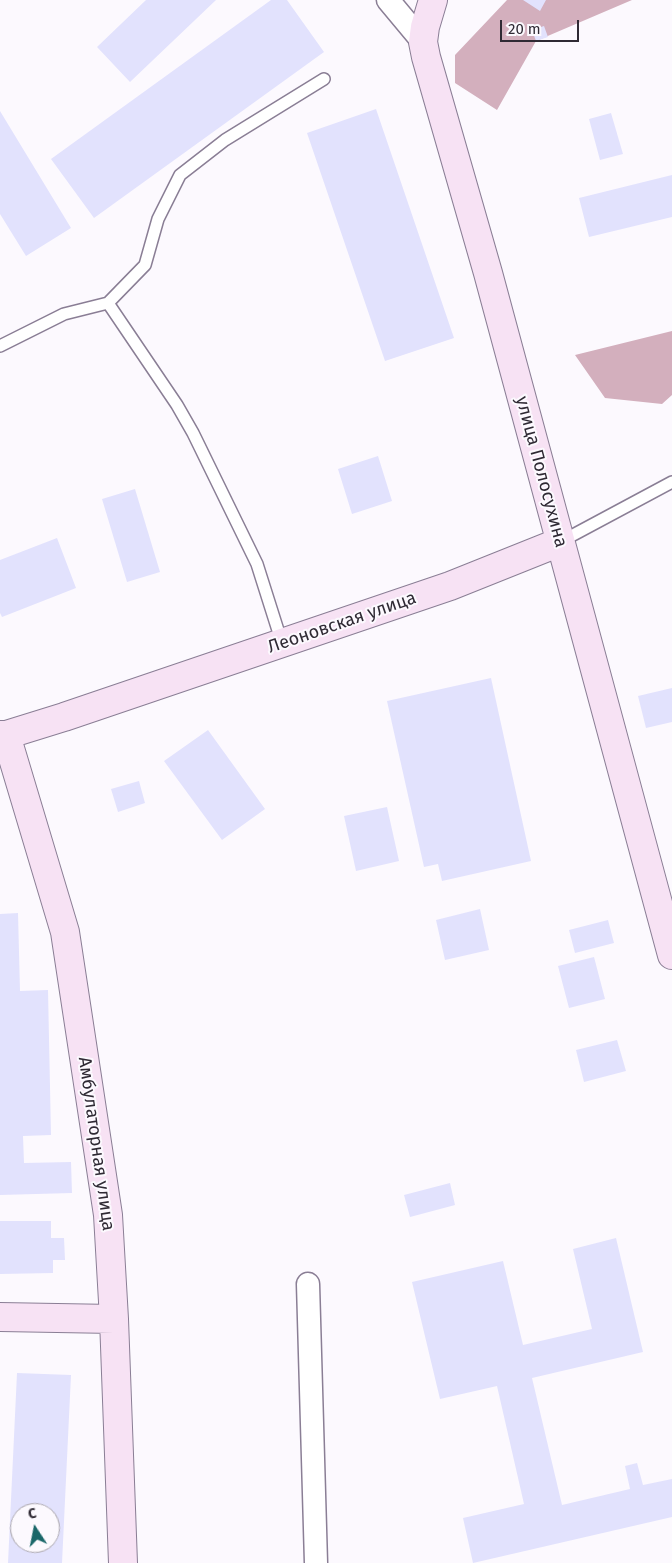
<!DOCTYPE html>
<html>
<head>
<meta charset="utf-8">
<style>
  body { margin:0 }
  #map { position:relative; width:672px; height:1563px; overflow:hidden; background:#fcf9fe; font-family:"Fira Sans",sans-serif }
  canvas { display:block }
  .north { position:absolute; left:10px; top:1503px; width:50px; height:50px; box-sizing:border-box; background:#fcf9fe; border:1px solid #aaa6ad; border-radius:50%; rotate:349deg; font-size:14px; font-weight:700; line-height:20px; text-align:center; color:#2f2a34 }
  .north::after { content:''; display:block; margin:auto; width:18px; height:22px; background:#1a6769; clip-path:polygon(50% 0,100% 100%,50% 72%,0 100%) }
  .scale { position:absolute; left:500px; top:20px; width:79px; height:22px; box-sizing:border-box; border:2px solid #2f2a34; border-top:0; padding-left:6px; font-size:15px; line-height:18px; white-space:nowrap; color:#2f2a34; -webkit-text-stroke:4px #fcf9fe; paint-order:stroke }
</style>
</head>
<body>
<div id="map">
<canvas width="672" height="1563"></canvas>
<div class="north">С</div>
<div class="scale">20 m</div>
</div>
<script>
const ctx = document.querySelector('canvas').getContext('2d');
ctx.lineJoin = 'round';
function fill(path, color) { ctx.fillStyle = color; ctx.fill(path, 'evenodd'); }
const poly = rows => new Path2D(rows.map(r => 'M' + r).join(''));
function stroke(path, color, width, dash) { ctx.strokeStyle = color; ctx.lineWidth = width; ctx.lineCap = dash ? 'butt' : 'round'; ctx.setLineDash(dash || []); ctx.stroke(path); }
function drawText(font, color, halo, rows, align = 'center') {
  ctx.font = font + ' "Fira Sans",sans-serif'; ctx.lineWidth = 4; ctx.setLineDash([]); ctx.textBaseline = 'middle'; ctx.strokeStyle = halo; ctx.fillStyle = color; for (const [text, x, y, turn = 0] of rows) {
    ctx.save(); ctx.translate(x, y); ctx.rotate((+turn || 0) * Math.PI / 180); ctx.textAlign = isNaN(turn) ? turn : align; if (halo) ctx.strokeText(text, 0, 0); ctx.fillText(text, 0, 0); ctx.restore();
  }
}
const forest = poly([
  [507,0,632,0,536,41,497,110,455,83,455,55],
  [672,331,672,395,662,404,605,398,575,355]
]);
const building = poly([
  [146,0,216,0,130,82,97,47],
  [271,0,287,0,324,52,94,218,51,159],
  [523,0,546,0,540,11],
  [544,26,548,37,536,41,532,30],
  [376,109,454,338,385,361,307,133],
  [0,111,71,228,26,256,0,214],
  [611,113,623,154,600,160,589,119],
  [672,175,672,217,589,237,579,198],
  [378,456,392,501,352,514,338,469],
  [135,489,160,572,127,582,102,499],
  [57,538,76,588,2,617,0,613,0,560],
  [491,678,531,861,442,881,438,864,424,867,387,701],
  [672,688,672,722,646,728,638,696],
  [208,730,265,809,222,840,164,761],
  [139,781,145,803,118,812,111,789],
  [387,807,399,861,356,871,344,816],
  [480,909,489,950,445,960,436,920],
  [18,913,20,991,48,990,51,1135,23,1136,24,1163,71,1162,72,1193,0,1195,0,914],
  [608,920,614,943,575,953,569,930],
  [594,957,605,999,569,1008,558,966],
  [617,1040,626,1071,584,1082,576,1050],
  [450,1183,455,1205,410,1217,404,1195],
  [0,1221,51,1221,51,1238,64,1238,65,1260,53,1260,53,1273,0,1274],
  [616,1238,643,1352,532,1378,562,1505,630,1489,625,1466,637,1463,643,1485,672,1479,672,1517,473,1563,463,1518,524,1504,497,1386,440,1399,412,1282,503,1261,523,1345,592,1329,573,1249],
  [17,1373,71,1375,62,1563,8,1563],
  [20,1513,50,1513,50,1543,20,1543]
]);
const lane = poly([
  [108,303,177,405,193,433,257,564,282,643],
  [0,346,64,314,108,303,145,265,158,219,180,175,225,140,324,79],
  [560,542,672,482]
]);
const street = poly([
  [388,0,423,42],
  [308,1284,316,1563]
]);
const secondary = poly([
  [433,0,425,27,423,42,426,57,488,273,672,955],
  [0,735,6,735,64,717,450,586,560,542],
  [6,735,65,932,108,1215,114,1319,123,1563],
  [0,1317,114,1319]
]);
const streetNames = [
  ["улица Полосухина",541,472,75],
  ["Леоновская улица",342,623,-19],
  ["Амбулаторная улица",96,1144,82]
];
fill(forest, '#d3afbd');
fill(building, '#e2e2fd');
stroke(lane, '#8a7e95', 14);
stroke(street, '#8a7e95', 25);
stroke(secondary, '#8a7e95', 30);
stroke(lane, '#fff', 11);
stroke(street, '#fff', 22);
stroke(secondary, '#f7e2f4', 28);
drawText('18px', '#2f2a34', '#fcf9fe', streetNames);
</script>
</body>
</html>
